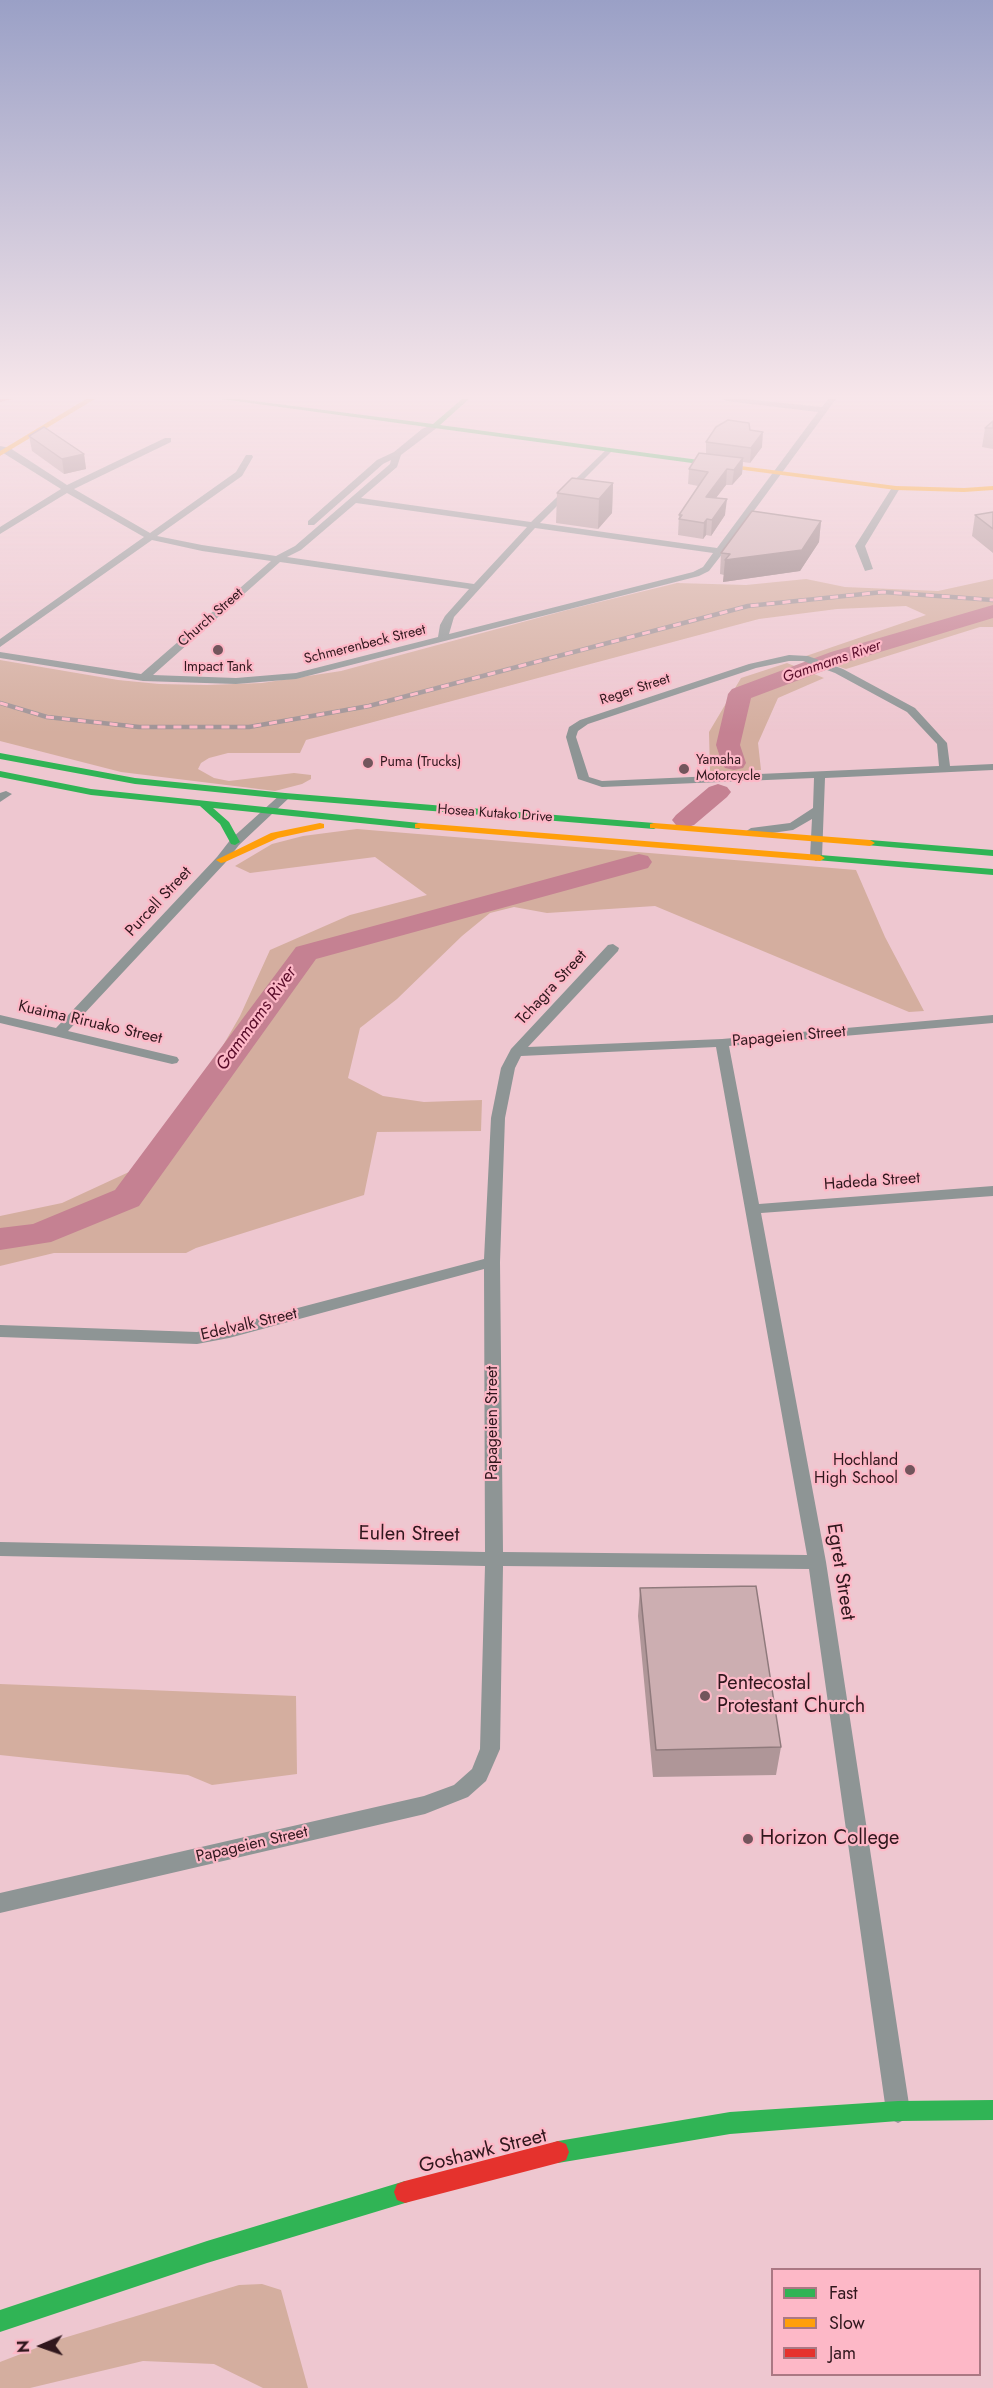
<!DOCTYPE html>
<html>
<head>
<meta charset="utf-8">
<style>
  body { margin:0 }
  #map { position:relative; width:993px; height:2388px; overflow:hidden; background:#eec7d0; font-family:Jost,sans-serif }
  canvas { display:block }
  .legend { position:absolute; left:771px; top:2268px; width:210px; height:108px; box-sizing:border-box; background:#fdb8c7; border:2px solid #ab7883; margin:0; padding:8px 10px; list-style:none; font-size:18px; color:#30171d }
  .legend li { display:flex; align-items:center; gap:12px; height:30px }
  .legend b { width:30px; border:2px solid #ab7883 }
  .north { position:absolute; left:12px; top:2316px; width:60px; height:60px; -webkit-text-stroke:4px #fdb8c7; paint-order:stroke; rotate:268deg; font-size:16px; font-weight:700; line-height:24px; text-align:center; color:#30171d }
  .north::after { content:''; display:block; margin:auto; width:21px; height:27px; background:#30171d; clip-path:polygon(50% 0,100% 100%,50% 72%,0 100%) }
</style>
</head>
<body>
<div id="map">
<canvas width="993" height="2388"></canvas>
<ul class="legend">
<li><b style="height:8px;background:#30b455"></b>Fast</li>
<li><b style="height:8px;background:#ff9f0a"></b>Slow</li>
<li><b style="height:8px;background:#e5322d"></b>Jam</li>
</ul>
<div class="north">N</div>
</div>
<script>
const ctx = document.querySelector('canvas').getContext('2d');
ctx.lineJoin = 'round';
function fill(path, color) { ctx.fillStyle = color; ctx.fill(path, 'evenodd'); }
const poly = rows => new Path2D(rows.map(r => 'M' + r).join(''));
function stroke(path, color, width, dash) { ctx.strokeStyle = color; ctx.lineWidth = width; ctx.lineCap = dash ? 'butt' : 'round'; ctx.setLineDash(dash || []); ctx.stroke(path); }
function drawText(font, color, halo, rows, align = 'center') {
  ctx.font = font + ' Jost,sans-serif'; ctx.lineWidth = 4.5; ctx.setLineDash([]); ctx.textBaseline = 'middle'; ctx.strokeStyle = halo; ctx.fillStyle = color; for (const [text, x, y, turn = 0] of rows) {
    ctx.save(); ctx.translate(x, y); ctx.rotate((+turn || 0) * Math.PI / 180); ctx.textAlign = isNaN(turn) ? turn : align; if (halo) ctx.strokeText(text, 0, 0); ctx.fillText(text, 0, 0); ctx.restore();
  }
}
const green = poly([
  [806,579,845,587,938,591,993,579,993,627,980,627,846,669,806,656,926,615,906,606,837,609,759,619,306,740,300,753,228,753,209,758,201,763,198,769,214,778,229,781,294,773,311,775,311,779,302,784,275,791,121,772,0,741,0,660,118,680,159,684,207,685,262,683,341,671,571,609,677,583,746,585],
  [787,663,824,678,778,698,758,743,761,770,710,773,709,732,741,678],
  [357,829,856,870,885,937,924,1011,909,1012,655,906,547,913,514,907,490,913,462,936,397,999,360,1028,348,1078,383,1096,424,1102,482,1100,481,1131,377,1132,364,1195,196,1248,186,1253,54,1253,0,1266,0,1216,62,1203,129,1172,206,1075,240,1016,270,950,350,915,427,895,375,857,250,873,235,866,272,844,303,836],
  [0,1684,296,1696,297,1774,212,1785,188,1775,0,1755],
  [262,2284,281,2290,308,2388,263,2388,214,2364,143,2361,30,2388,0,2388,0,2362,57,2340,239,2285]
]);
const river = poly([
  [993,605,993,618,847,662,751,698,740,745,746,763,743,768,734,770,725,768,722,763,716,745,728,694,732,689,831,652,993,605],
  [718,784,727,787,731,792,727,797,694,825,685,828,676,825,672,820,676,815,709,787,718,784],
  [639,854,648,856,652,862,648,868,316,959,139,1206,51,1242,0,1250,0,1228,33,1224,115,1190,296,947,639,854]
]);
const street = poly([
  [722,399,745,399,822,407,828,399,836,399,723,553,709,571,699,576,296,679,236,684,143,681,0,658,0,652,141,674,271,561,202,551,152,540,0,647,0,639,144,537,67,493,0,534,0,527,61,489,0,451,0,446,10,448,67,485,165,438,171,438,171,442,74,489,150,533,236,472,246,455,252,455,253,457,242,476,157,536,202,545,276,556,295,546,390,464,391,460,383,464,314,525,308,525,308,521,377,460,394,452,422,429,431,425,438,427,401,455,397,467,361,498,531,522,608,448,612,450,611,452,540,523,717,548,818,412,726,401,722,399],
  [356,503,527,527,474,584,287,557,301,550,356,503],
  [535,528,713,553,703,567,693,572,449,634,454,617,535,528],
  [280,562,469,589,445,616,440,625,438,637,296,673,236,678,153,675,280,562],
  [893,486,900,488,865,546,873,569,865,571,855,546,893,486],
  [789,655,808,656,843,669,915,708,947,743,950,766,993,764,993,770,825,778,822,857,816,861,810,857,812,819,793,830,751,836,745,832,751,828,790,823,813,808,814,778,602,787,578,779,566,737,569,727,580,720,749,664,789,655],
  [789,661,803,661,835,673,907,712,937,744,939,766,602,781,589,777,576,737,578,731,588,724,756,668,789,661],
  [6,791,12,794,0,802,0,793,6,791],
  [285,793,291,796,289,798,239,845,225,863,68,1031,177,1057,179,1060,177,1063,172,1064,0,1023,0,1015,56,1028,217,857,231,839,281,794,285,793],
  [613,944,619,948,618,951,528,1047,722,1039,993,1015,993,1023,729,1046,759,1204,993,1186,993,1196,761,1213,826,1562,910,2111,906,2119,898,2123,890,2119,886,2111,809,1569,503,1566,500,1749,486,1781,468,1797,425,1814,0,1913,0,1893,424,1796,454,1785,472,1769,480,1749,485,1566,0,1556,0,1542,485,1552,484,1269,229,1338,197,1344,0,1337,0,1325,197,1332,229,1326,484,1259,491,1118,501,1068,511,1049,608,945,613,944],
  [716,1047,807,1555,503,1552,500,1262,505,1118,515,1068,521,1056,716,1047]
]);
const fast = poly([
  [221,399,239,399,433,424,462,399,469,399,440,425,736,465,740,467,736,469,221,399],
  [0,753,135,778,285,793,654,823,659,826,654,829,285,799,135,784,0,759,0,753],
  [0,771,91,789,419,823,424,826,419,829,213,808,229,822,240,842,235,845,231,844,220,824,200,806,91,795,0,777,0,771],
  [870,840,993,850,993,856,866,845,866,841,870,840],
  [820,855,993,869,993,875,816,860,815,858,820,855],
  [993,2100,993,2120,898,2121,730,2134,558,2163,550,2160,547,2152,550,2144,558,2141,730,2112,898,2101,993,2100],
  [405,2181,413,2184,416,2192,413,2200,405,2203,207,2263,0,2332,0,2310,207,2241,405,2181]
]);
const slow = poly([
  [86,399,95,399,0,456,0,451,86,399],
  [733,465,896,486,964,488,993,486,993,490,964,492,896,490,736,469,732,467,733,465],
  [320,823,324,824,324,828,278,838,225,862,221,863,216,860,271,833,320,823],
  [419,823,820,855,825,858,820,861,415,828,415,824,419,823],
  [654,823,870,840,875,843,870,846,650,828,650,824,654,823]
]);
const jam = poly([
  [0,399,13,399,0,402,0,399],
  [558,2141,566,2144,569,2152,566,2160,558,2163,405,2203,397,2200,394,2192,397,2184,405,2181,558,2141]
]);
const rail = poly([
  [0,703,47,717,139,727,249,727,369,706,748,606,883,592,993,600]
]);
const wall = poly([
  [993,421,993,449,982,447,985,428],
  [750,430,762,447,750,463,743,462,742,474,732,485,726,485,716,498,725,515,711,536,706,535,703,539,678,535,679,515,698,486,688,484,689,469,706,453,706,442],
  [29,436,84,454,86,469,64,474,32,451],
  [613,483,612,513,598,529,556,523,557,493],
  [993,512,993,553,972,536,975,515],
  [821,521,819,542,800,571,723,582,724,575,720,574,721,553],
  [640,1588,781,1747,776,1775,653,1777,638,1616]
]);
const shadedWall = poly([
  [763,432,762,447,750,463,751,448],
  [84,454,86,469,64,474,62,459],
  [743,458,742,474,732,485,734,470],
  [727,469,726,485,705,512,706,497],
  [613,483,612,513,598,529,599,499],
  [727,499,725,515,711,536,712,520],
  [707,519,706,535,703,539,704,523],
  [821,521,819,542,800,571,723,582,725,560]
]);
const building = poly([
  [728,420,749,423,750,430,763,432,751,448,706,442,716,427,728,420],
  [993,421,993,428,985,428,993,421],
  [44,427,84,454,62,459,29,436,44,427],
  [699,453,743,458,734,470,727,469,706,497,727,499,712,520,707,519,704,523,679,519,682,515,679,515,708,472,689,469,699,453],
  [572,478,613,483,599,499,557,493,572,478],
  [752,511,821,521,802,550,725,560,730,554,721,553,752,511],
  [993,512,993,529,975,515,993,512],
  [756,1586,781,1747,656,1750,640,1588,756,1586]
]);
const markers = [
  [218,650,6,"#72555c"],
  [368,763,6,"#72555c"],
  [684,769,6,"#72555c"],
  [910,1470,6,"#72555c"],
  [705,1696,6,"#72555c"],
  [748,1839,6,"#72555c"]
];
const farStreetnames = [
  ["Church Street",211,618,-41],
  ["Schmerenbeck Street",365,645,-14],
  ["Reger Street",635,690,-18],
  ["Hosea Kutako Drive",495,814,4]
];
const farPoinames = [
  ["Impact Tank",218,668,"center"],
  ["Yamaha",696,761],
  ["Motorcycle",696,777],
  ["Puma (Trucks)",380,763]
];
const farWaternames = [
  ["Gammams River",832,662,-19]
];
const streetNames = [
  ["Purcell Street",159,902,-47],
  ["Tchagra Street",552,988,-47],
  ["Kuaima Riruako Street",90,1023,13],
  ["Papageien Street",789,1037,-5],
  ["Hadeda Street",872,1182,-4],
  ["Edelvalk Street",249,1325,-13],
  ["Papageien Street",493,1423,-90],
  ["Papageien Street",252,1845,-13]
];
const poiNames = [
  ["Hochland",898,1461],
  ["High School",898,1479]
];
const waterNames = [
  ["Gammams River",257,1019,-54]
];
const nearStreetnames = [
  ["Eulen Street",409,1535,1],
  ["Egret Street",840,1572,81],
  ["Goshawk Street",483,2152,-14]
];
const nearPoinames = [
  ["Pentecostal",717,1684],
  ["Protestant Church",717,1707],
  ["Horizon College",760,1839]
];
fill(green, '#d4ae9f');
fill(river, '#c58192');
fill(street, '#8e9595');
fill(fast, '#30b455');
fill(slow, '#ff9f0a');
fill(jam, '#e5322d');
stroke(rail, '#a09497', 4.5);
stroke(rail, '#fdb8c7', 3, [8]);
fill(wall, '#af9698');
fill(shadedWall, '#8f7a7c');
fill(building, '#ccaeb1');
stroke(building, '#8f7a7c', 1.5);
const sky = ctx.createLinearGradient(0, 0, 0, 733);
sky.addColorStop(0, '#9aa0c6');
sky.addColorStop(0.54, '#f7e6ea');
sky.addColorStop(1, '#f7e6ea00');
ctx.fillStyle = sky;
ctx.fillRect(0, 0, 993, 733);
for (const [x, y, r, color] of markers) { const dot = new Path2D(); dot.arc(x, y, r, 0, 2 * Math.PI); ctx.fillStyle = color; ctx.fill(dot); stroke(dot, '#fdb8c7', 2); }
drawText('14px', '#30171d', '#fdb8c7', farStreetnames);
drawText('14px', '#30171d', '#fdb8c7', farPoinames, 'left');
drawText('italic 15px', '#590c29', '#fdb8c7', farWaternames);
drawText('16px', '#30171d', '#fdb8c7', streetNames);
drawText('16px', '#30171d', '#fdb8c7', poiNames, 'right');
drawText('italic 18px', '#590c29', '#fdb8c7', waterNames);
drawText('20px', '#30171d', '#fdb8c7', nearStreetnames);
drawText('20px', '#30171d', '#fdb8c7', nearPoinames, 'left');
</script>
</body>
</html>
